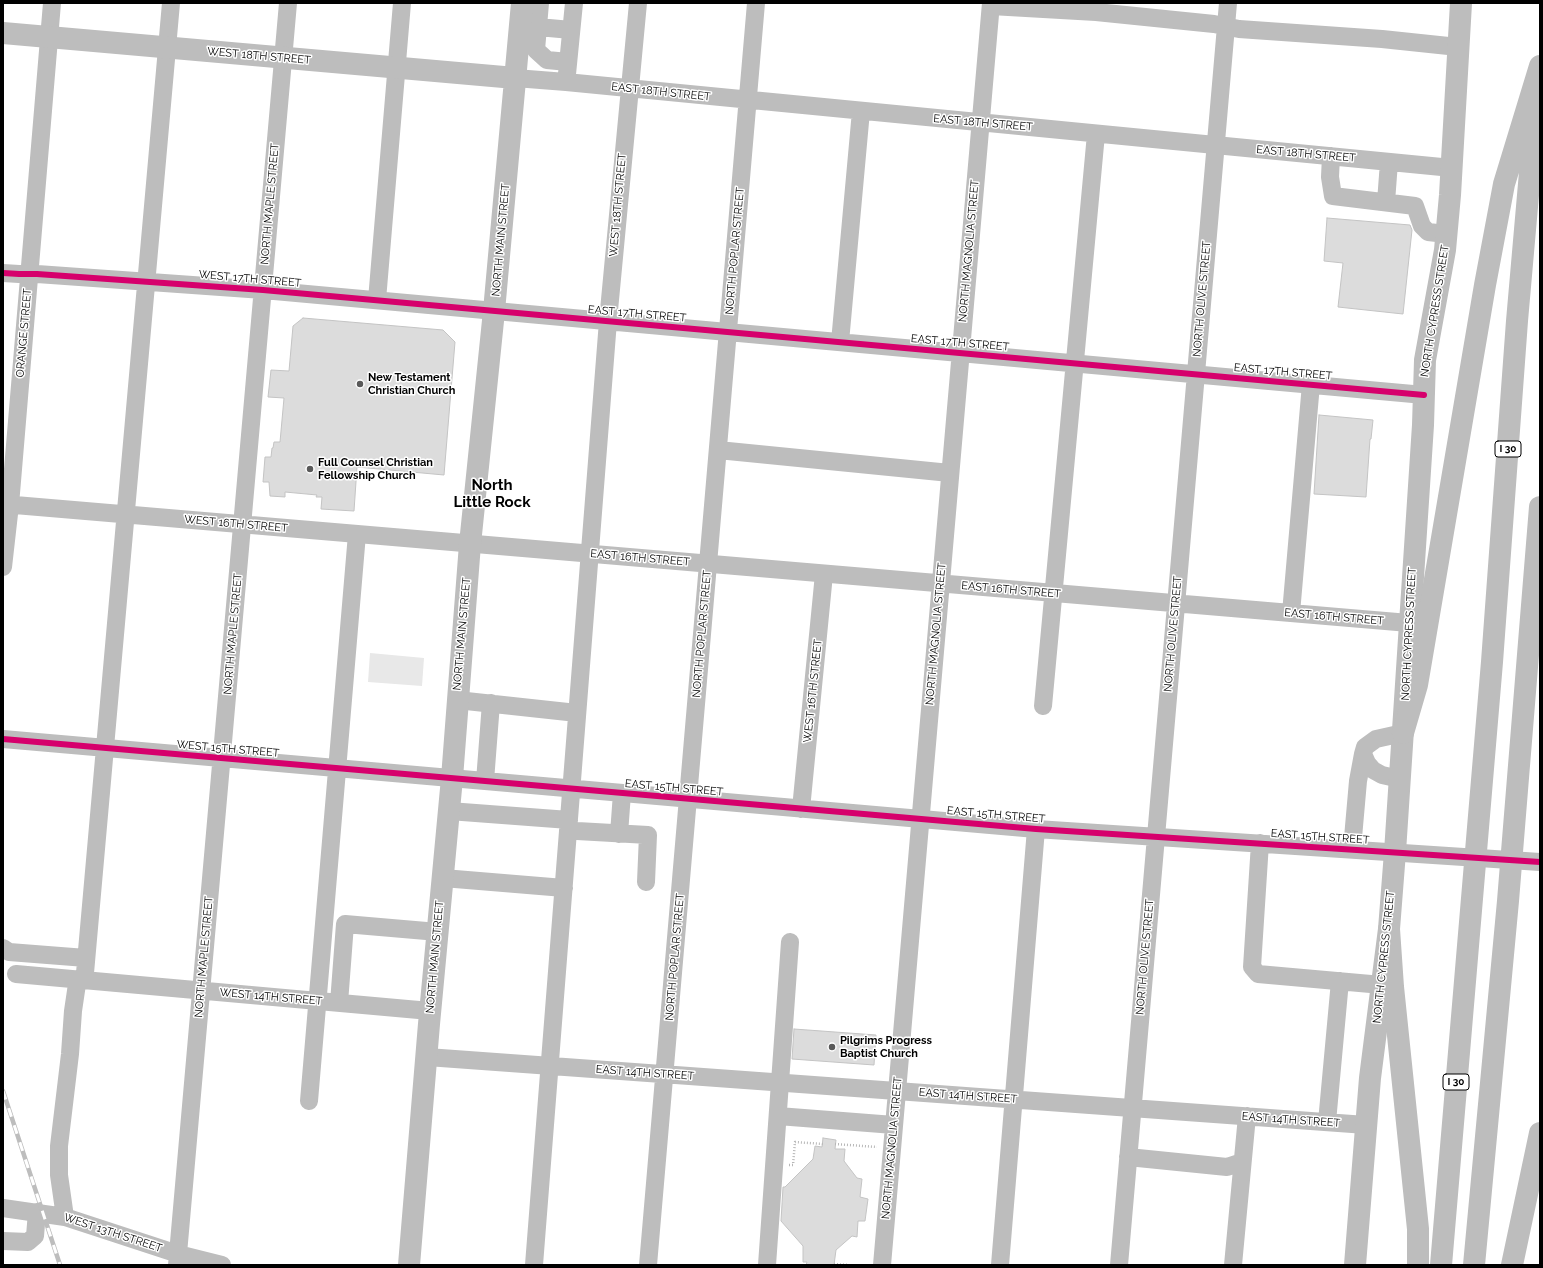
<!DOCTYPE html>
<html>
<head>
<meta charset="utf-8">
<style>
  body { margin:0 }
  #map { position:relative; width:1543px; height:1268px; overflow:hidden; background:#fff; font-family:Raleway,sans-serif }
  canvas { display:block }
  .frame { position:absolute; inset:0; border:4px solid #000; pointer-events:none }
</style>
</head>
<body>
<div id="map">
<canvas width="1543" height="1268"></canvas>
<div class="frame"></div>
</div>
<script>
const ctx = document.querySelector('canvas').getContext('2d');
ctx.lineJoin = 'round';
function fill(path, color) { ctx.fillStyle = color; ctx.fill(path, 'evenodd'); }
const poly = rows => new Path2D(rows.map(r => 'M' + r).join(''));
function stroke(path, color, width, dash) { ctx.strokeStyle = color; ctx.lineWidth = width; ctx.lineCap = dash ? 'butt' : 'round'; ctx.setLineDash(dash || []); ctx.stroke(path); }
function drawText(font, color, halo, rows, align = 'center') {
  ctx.font = font + ' Raleway,sans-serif'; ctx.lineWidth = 3; ctx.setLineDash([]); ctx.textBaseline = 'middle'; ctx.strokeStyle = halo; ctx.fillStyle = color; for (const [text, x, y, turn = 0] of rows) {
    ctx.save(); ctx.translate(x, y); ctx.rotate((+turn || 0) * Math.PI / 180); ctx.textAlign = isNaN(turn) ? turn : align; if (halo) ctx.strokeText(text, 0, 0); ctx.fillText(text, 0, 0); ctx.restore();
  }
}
const green = poly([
  [370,653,424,658,422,686,368,682]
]);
const building = poly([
  [1327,218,1410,225,1412,230,1403,314,1338,307,1343,263,1324,261,1327,218],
  [303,318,443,330,455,342,444,475,357,467,354,511,321,509,322,497,316,497,317,495,285,492,285,497,270,496,269,482,263,482,265,457,271,457,272,448,273,448,274,442,280,442,284,398,268,397,271,370,289,371,293,326,303,318],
  [1319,415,1373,420,1371,439,1370,439,1366,497,1314,494,1319,415],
  [794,1029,876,1035,874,1065,792,1059,794,1029],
  [823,1138,836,1140,835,1149,845,1149,844,1161,857,1178,862,1179,860,1197,868,1199,865,1221,858,1221,857,1237,852,1236,836,1250,834,1265,806,1265,807,1262,803,1262,803,1246,781,1221,783,1187,785,1187,813,1159,815,1146,822,1147,823,1138]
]);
const path = poly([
  [835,1144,877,1147],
  [789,1165,793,1165,795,1142,823,1144],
  [834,1264,849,1265]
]);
const minor = poly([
  [540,3,536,50,547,60,568,62],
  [991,6,1096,12,1214,24,1239,29,1382,39,1458,47],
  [527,26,571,30],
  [567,74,574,3],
  [515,78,566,82,1452,168],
  [1331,156,1330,177,1333,196,1415,206,1422,226,1428,232,1446,234],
  [1386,202,1389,162],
  [3,273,19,274,37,274,263,290,1424,395],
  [377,300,402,3],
  [840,342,861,111],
  [718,450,950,473],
  [3,504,1409,623],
  [3,567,10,505,52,3],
  [1291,613,1311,384],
  [457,700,577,713],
  [1043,706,1096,134],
  [3,739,1036,829,1540,862],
  [1400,779,1382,775,1373,770,1367,763,1363,754,1365,747,1376,739,1403,733],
  [485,781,491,703],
  [801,809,824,574],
  [449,811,569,820],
  [577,831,648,835,646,882],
  [619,834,622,793],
  [1260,843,1252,967,1258,974,1382,985],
  [1352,849,1358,781,1363,754],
  [443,878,564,888],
  [3,948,9,952,86,958],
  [16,974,430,1011],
  [339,1003,345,924,438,932],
  [427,1057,1366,1125],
  [309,1101,357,534],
  [778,1116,894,1125],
  [1327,1122,1340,981],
  [1128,1157,1227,1167,1242,1162],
  [3,1208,65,1217,178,1254,222,1265],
  [65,1217,59,1175,59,1146,70,1054,73,1011,77,984,85,973,171,3],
  [3,1241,28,1242,35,1236,37,1212],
  [177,1265,288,3],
  [534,1265,608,321,638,3],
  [648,1265,756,3],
  [767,1265,790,942],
  [882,1265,991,3],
  [1000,1265,1036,829],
  [1119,1265,1228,3],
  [1233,1265,1247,1116]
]);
const major = poly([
  [3,33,515,78],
  [409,1265,429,1024,452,778,470,544,494,311,522,3],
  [1355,1265,1370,1078,1389,929,1395,852,1423,425,1425,360,1445,250,1450,195,1461,3]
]);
const highway = poly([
  [1403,733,1417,685,1485,285,1504,184,1540,66],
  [1389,929,1393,987,1418,1229,1418,1265],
  [1441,1265,1492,662,1517,321,1531,161,1540,83],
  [1474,1265,1508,901,1540,507],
  [1512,1265,1540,1133]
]);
const rail = poly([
  [3,1091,60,1265]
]);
const cycleway = poly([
  [3,273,19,274,37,274,263,290,1424,395],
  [3,739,1036,829,1540,862]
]);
const markers = [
  [360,384,4,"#595959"],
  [310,469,4,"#595959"],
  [832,1047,4,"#595959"]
];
const shields = [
  [1508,449,26],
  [1456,1082,26]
];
const shieldNames = [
  ["I 30",1508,449],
  ["I 30",1456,1082]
];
const streetNames = [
  ["WEST 18TH STREET",259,56,5],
  ["EAST 18TH STREET",661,92,6],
  ["EAST 18TH STREET",983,123,5],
  ["EAST 18TH STREET",1306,154,5],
  ["NORTH MAPLE STREET",270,204,-85],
  ["WEST 18TH STREET",618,205,-85],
  ["NORTH MAIN STREET",501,240,-85],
  ["NORTH POPLAR STREET",735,251,-85],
  ["NORTH MAGNOLIA STREET",969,251,-85],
  ["WEST 17TH STREET",250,279,5],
  ["NORTH OLIVE STREET",1202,299,-85],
  ["NORTH CYPRESS STREET",1435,311,-81],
  ["EAST 17TH STREET",637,314,5],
  ["ORANGE STREET",24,333,-85],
  ["EAST 17TH STREET",960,343,5],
  ["EAST 17TH STREET",1283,372,5],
  ["WEST 16TH STREET",236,524,5],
  ["EAST 16TH STREET",640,558,5],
  ["EAST 16TH STREET",1011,590,5],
  ["EAST 16TH STREET",1334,617,5],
  ["NORTH MAPLE STREET",233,634,-85],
  ["NORTH MAIN STREET",462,634,-85],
  ["NORTH POPLAR STREET",702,634,-85],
  ["NORTH MAGNOLIA STREET",936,634,-85],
  ["NORTH OLIVE STREET",1173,634,-85],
  ["NORTH CYPRESS STREET",1409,634,-87],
  ["WEST 16TH STREET",813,691,-84],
  ["WEST 15TH STREET",228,749,5],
  ["EAST 15TH STREET",674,788,5],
  ["EAST 15TH STREET",996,815,5],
  ["EAST 15TH STREET",1320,837,4],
  ["NORTH MAPLE STREET",204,957,-85],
  ["NORTH MAIN STREET",435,957,-85],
  ["NORTH POPLAR STREET",675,957,-85],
  ["NORTH OLIVE STREET",1145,957,-85],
  ["NORTH CYPRESS STREET",1384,957,-84],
  ["WEST 14TH STREET",271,997,5],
  ["EAST 14TH STREET",645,1073,4],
  ["EAST 14TH STREET",968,1096,4],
  ["EAST 14TH STREET",1291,1120,4],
  ["NORTH MAGNOLIA STREET",892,1148,-85],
  ["WEST 13TH STREET",113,1233,18]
];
const poiNames = [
  ["New Testament",368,378],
  ["Christian Church",368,391],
  ["Full Counsel Christian",318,463],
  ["Fellowship Church",318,476],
  ["Pilgrims Progress",840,1041],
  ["Baptist Church",840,1054]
];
const districtNames = [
  ["North",492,485],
  ["Little Rock",492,502]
];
fill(green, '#e8e8e8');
fill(building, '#dcdcdc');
stroke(building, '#c4c4c4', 1);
stroke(path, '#b8b8b8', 2.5, [1, 2]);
stroke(minor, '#bdbdbd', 18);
stroke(major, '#bdbdbd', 22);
stroke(highway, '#bdbdbd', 22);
stroke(rail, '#bdbdbd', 4.5);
stroke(rail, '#fff', 3, [9]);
stroke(cycleway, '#d6006c', 6);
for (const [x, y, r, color] of markers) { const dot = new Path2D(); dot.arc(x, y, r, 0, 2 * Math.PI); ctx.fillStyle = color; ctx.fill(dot); stroke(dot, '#fff', 1.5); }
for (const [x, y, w] of shields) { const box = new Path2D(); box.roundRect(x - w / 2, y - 8, w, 16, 3); ctx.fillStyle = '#fff'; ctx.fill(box); stroke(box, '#000', 1); }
drawText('bold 10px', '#000', null, shieldNames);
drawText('11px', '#000', '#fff', streetNames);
drawText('bold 11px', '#000', '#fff', poiNames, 'left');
drawText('bold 15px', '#000', '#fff', districtNames);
</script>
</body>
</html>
